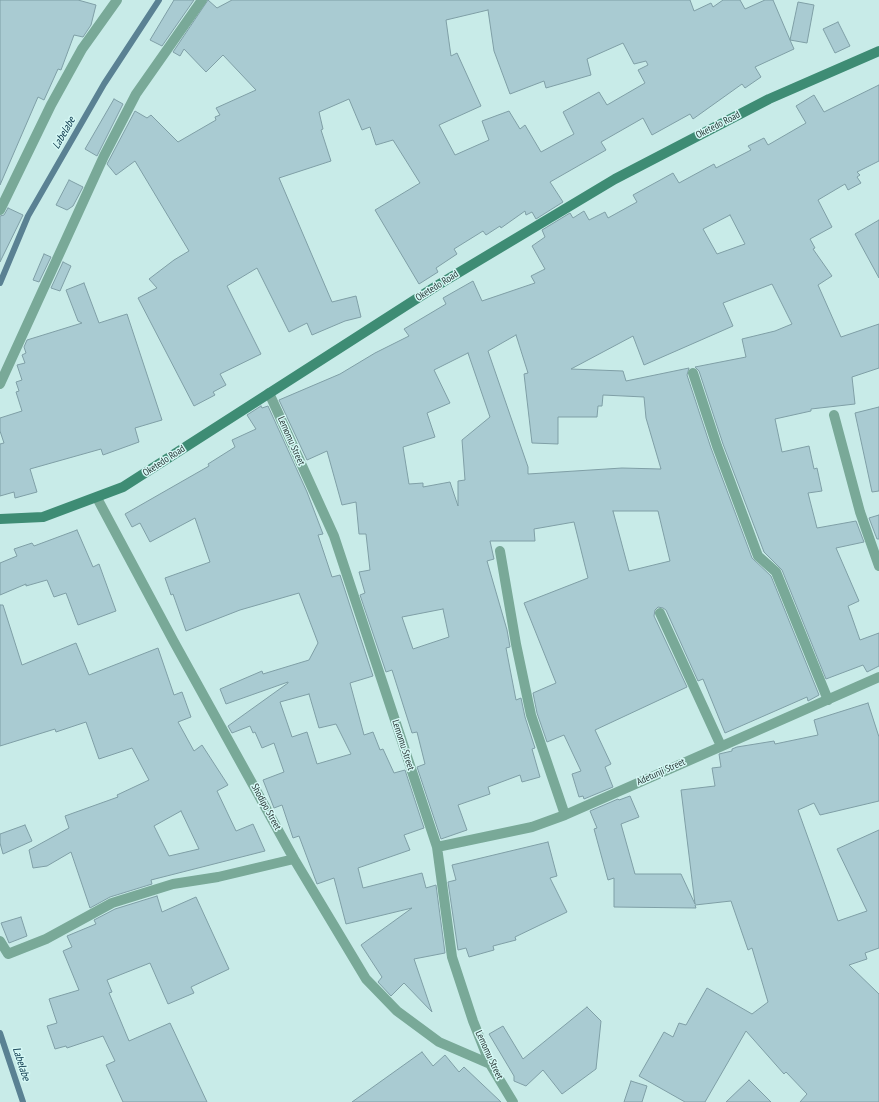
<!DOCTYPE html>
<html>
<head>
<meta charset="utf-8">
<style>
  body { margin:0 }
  canvas { display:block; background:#c8ebe8 }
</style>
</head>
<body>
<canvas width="879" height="1102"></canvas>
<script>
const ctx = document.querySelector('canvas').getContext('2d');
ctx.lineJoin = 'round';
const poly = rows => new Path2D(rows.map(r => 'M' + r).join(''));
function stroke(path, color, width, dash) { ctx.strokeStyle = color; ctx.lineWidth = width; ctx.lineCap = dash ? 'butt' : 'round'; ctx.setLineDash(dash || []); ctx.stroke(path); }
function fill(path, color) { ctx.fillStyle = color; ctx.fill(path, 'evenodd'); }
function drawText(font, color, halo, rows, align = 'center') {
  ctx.font = font + ' "PT Sans Narrow",sans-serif'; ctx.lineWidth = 3; ctx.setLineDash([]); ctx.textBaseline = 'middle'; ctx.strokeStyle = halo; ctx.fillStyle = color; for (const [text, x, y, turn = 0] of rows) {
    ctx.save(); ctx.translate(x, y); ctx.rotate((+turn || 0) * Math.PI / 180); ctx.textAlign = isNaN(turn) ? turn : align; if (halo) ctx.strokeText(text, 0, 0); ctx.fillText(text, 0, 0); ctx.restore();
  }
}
const stream = poly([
  [0,283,28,216,104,84,159,0],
  [0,1033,23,1102]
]);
const building = poly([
  [0,0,78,0,96,5,91,25,83,37,74,35,61,70,58,69,44,100,38,97,0,185,0,0],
  [174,0,194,0,162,46,150,40,174,0],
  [208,0,217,8,232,0,690,0,694,11,711,3,713,7,723,0,740,0,745,9,765,0,773,0,790,40,798,2,814,5,807,43,790,40,794,49,755,67,761,77,745,88,742,84,693,119,690,114,652,135,643,118,601,142,606,150,550,182,563,202,536,219,532,212,526,215,525,211,501,228,500,226,486,235,483,231,454,249,457,254,436,268,438,272,419,284,375,210,420,183,393,140,376,145,370,127,362,130,349,99,319,112,323,129,321,130,331,161,279,178,332,302,356,296,361,317,345,321,312,335,307,323,289,332,257,268,227,286,261,354,220,374,226,385,213,392,215,395,194,406,138,298,157,288,149,279,174,260,189,251,135,161,116,175,107,164,135,111,147,118,151,115,178,142,216,120,215,117,220,115,216,108,256,90,223,55,206,72,184,49,180,56,173,52,208,0],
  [488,10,494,51,510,94,544,81,546,88,591,75,587,59,623,43,634,64,646,61,648,65,638,70,645,83,607,105,599,92,563,112,574,134,541,152,525,125,520,129,509,111,482,121,489,140,455,155,439,125,481,106,457,53,451,56,446,20,488,10],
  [838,22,850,46,835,53,823,29,838,22],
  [879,85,879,161,857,172,860,175,857,177,861,183,848,190,845,184,818,200,832,227,810,239,815,248,813,249,832,276,818,285,841,337,879,324,879,368,852,377,855,404,811,409,811,411,775,419,782,452,809,446,814,469,817,468,822,491,808,493,817,528,856,521,864,542,836,548,859,601,848,606,860,640,879,633,879,666,867,672,863,665,826,679,782,570,764,552,723,444,699,371,695,367,746,357,742,339,775,331,792,324,772,284,723,303,733,326,644,365,633,336,571,369,623,371,626,381,689,368,687,375,711,448,752,558,771,576,819,695,808,701,807,697,725,733,703,679,698,681,666,610,663,608,658,607,655,610,654,616,687,687,595,730,611,764,605,767,613,787,584,799,583,796,579,797,572,774,581,771,564,735,547,742,537,713,533,693,556,683,524,603,588,578,574,522,534,529,535,541,490,541,494,559,487,561,507,630,510,647,506,648,516,700,521,698,525,717,535,748,532,749,540,777,522,782,520,775,488,787,490,794,458,805,467,830,441,839,417,767,425,764,417,732,412,733,392,670,386,672,360,595,365,593,359,572,370,570,366,534,359,534,356,502,342,505,327,451,307,460,279,400,340,374,375,353,409,336,404,329,446,304,443,298,473,281,482,301,535,283,531,276,545,269,532,246,545,237,542,230,570,213,573,218,584,211,589,220,605,212,608,218,637,202,633,195,673,173,679,183,714,164,716,168,751,150,748,146,764,138,768,145,806,123,796,106,814,95,824,112,879,85],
  [730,215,745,244,717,254,703,229,730,215],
  [516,335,528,373,524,374,532,443,558,444,558,417,597,417,598,406,602,406,603,395,644,397,646,418,661,469,622,468,528,474,528,467,488,351,516,335],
  [468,353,490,417,462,440,465,480,458,481,458,506,450,482,423,487,423,483,409,484,403,447,435,437,427,413,450,403,434,370,468,353],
  [613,511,658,511,670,561,629,571,613,511],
  [443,609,449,637,413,649,402,617,443,609],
  [114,99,123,104,97,156,85,149,114,99],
  [69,180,83,187,73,206,67,210,56,205,69,180],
  [8,208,23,215,0,262,0,216,4,215,8,208],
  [879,220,879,278,855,234,879,220],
  [44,254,51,257,39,282,33,280,44,254],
  [63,262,71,266,60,291,51,288,63,262],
  [84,283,99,323,127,314,162,420,135,428,139,442,103,455,101,449,30,469,37,492,15,498,14,492,0,496,0,444,4,443,0,431,0,418,22,411,16,392,19,391,16,382,22,380,17,365,25,363,22,355,26,353,24,347,27,340,82,323,78,321,66,290,84,283],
  [261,406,262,408,268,406,307,492,323,534,318,535,332,577,340,575,373,676,350,683,364,735,373,732,380,750,383,749,394,773,405,770,424,828,404,835,410,850,358,868,363,888,422,873,426,888,436,885,445,953,414,959,432,1012,404,983,391,996,378,982,382,977,361,945,412,908,346,924,334,878,317,884,299,836,293,838,282,805,274,808,263,780,284,772,274,743,262,748,255,732,253,733,250,726,232,733,228,726,288,683,288,682,226,704,220,689,262,671,263,674,309,660,318,643,299,593,240,610,186,631,173,594,171,595,165,578,210,562,195,518,150,542,140,523,132,527,125,514,209,466,208,464,235,447,232,440,256,429,247,415,261,406],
  [309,694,319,728,336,724,351,754,317,764,307,732,292,737,280,702,309,694],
  [879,407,879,491,872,492,855,413,879,407],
  [879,515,879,539,877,539,869,518,879,515],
  [77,530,93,567,99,564,116,611,78,625,66,593,54,597,47,580,26,586,26,584,0,595,0,563,17,556,14,549,32,543,34,546,77,530],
  [0,605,3,605,22,665,76,643,89,675,158,648,174,695,182,692,191,717,178,722,194,751,202,745,228,785,217,791,236,831,253,824,265,851,151,880,152,884,110,897,90,908,71,852,47,866,33,868,29,850,69,828,65,816,118,797,117,795,149,780,132,748,99,759,86,722,56,732,55,729,0,746,0,605],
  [181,811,199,849,169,856,154,826,181,811],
  [868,703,879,737,879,801,820,815,814,803,798,810,838,921,867,911,837,849,879,830,879,948,865,953,867,959,849,965,879,994,879,1102,800,1102,807,1094,786,1072,784,1074,746,1031,705,1102,685,1102,639,1076,664,1032,673,1037,679,1023,686,1025,707,988,752,1014,768,1002,752,948,748,950,731,901,695,905,696,908,614,907,614,878,608,880,594,829,597,828,590,811,618,799,619,800,630,796,639,817,621,824,635,874,681,874,695,904,681,790,715,786,712,768,721,767,719,754,732,751,732,749,737,747,774,741,775,744,818,735,814,720,868,703],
  [25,825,32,841,3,854,0,843,0,834,25,825],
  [548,842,557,876,550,878,567,912,515,937,516,940,493,946,494,950,469,957,466,948,458,950,448,882,456,880,452,865,548,842],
  [157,896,162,912,196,897,229,969,191,987,194,993,168,1004,150,963,107,980,112,992,109,993,129,1041,170,1023,207,1102,123,1102,106,1065,115,1061,103,1036,67,1048,66,1046,55,1049,47,1026,57,1023,49,999,79,990,63,951,72,947,67,936,96,924,94,920,115,909,157,896],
  [21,917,27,936,9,943,1,923,21,917],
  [587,1007,601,1021,596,1069,562,1094,543,1070,526,1086,514,1081,514,1076,489,1034,503,1026,523,1059,587,1007],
  [422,1052,433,1066,445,1055,459,1072,464,1067,501,1102,352,1102,422,1052],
  [749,1080,771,1102,726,1102,749,1080],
  [631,1081,647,1086,642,1102,624,1102,631,1081]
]);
const street = poly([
  [0,210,51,105,82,49,117,0],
  [693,373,717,446,758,556,776,572,828,700],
  [0,384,104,156,136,94,202,0],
  [269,393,334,536,437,847,452,957,473,1021,490,1064,513,1102],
  [834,415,860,512,879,566],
  [97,498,174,642,294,859,366,979,397,1011,439,1042,490,1064],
  [500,551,516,644,531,715,565,815],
  [660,613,721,746],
  [437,847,532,827,565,815,879,677],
  [0,941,8,954,46,939,112,903,173,884,218,877,294,859]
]);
const secondary = poly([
  [0,519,43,517,123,487,438,285,615,179,769,99,879,51]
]);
const streetNames = [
  ["Oketedo Road",718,125,-27],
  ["Oketedo Road",437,286,-32],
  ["Lemomu Street",291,441,66],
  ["Oketedo Road",164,461,-33],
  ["Lemomu Street",403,745,72],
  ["Adetunji Street",661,772,-24],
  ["Shodipo Street",266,807,61],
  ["Lemomu Street",489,1055,65]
];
const waterNames = [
  ["Labelabe",64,133,-60],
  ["Labelabe",21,1064,72]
];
stroke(stream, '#5a8193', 6);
fill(building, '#a9cbd2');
stroke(building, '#7f9fa6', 1);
stroke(street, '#79a998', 10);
stroke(secondary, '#3e8c74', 10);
drawText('10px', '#2a3837', '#d5f8f5', streetNames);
drawText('italic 11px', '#0b374b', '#d5f8f5', waterNames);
</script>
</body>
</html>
